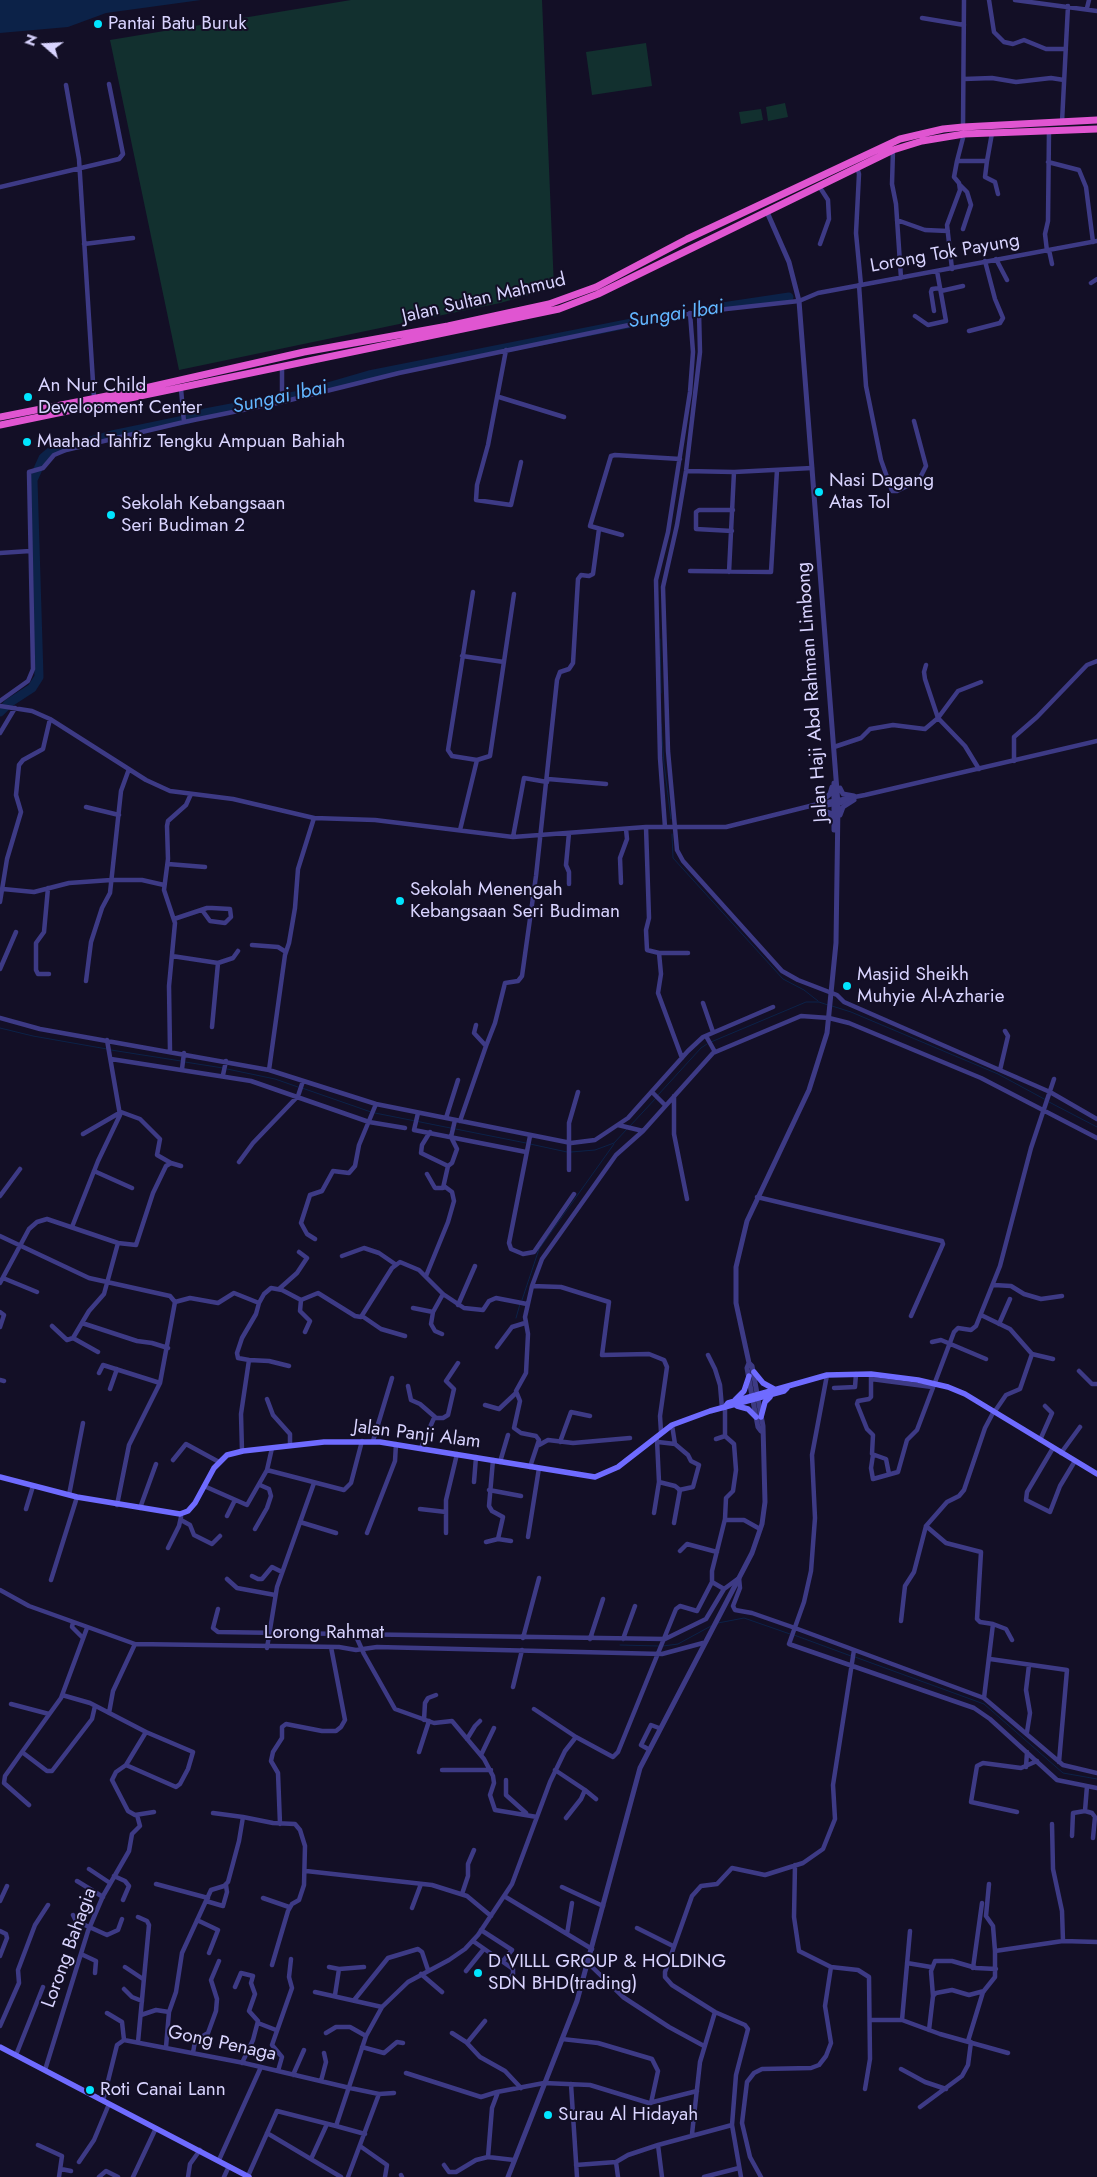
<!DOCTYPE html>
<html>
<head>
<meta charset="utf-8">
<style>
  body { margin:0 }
  #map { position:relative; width:1097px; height:2177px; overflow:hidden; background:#130f26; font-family:Jost,sans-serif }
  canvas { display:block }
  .north { position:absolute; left:20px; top:20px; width:50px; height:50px; -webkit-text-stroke:4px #130f26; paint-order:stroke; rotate:289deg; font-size:14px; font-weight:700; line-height:20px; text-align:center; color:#d9d4ff }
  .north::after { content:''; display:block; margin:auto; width:18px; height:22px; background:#d9d4ff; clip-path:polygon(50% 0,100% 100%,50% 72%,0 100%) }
</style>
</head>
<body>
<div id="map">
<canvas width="1097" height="2177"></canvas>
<div class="north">N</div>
</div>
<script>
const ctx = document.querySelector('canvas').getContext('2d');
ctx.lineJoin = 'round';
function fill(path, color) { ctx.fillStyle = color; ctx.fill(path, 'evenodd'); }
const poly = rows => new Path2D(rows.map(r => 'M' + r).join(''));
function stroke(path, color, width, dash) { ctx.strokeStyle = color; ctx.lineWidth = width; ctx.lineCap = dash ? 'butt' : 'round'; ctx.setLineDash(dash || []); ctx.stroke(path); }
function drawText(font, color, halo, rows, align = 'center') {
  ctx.font = font + ' Jost,sans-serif'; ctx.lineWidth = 4; ctx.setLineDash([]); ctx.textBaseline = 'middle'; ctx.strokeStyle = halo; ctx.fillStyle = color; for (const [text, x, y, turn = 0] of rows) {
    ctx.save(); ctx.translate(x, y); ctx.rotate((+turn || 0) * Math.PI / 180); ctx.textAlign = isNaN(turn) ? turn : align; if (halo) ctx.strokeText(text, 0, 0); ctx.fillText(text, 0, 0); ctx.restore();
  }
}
const green = poly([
  [351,0,542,0,554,288,500,303,179,370,110,40],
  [646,43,652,86,592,95,586,52],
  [785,103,788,117,768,121,766,107],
  [761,109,763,120,741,124,739,112]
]);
const water = poly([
  [0,0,201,0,106,13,68,27,0,33]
]);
const stream = poly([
  [660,639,661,693],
  [661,724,664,764,671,819],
  [672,834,673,858,783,979,804,990,818,1001],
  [832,1006,851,1012,998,1074,1046,1100],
  [0,1028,33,1036,107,1049],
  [711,1042,806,1002,819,1002,828,1005],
  [111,1050,181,1061],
  [185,1062,223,1068],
  [227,1069,275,1079,298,1087],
  [302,1088,371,1112],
  [658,1095,701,1048,707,1044],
  [1049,1102,1097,1127],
  [375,1113,526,1143],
  [630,1126,656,1098],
  [530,1144,567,1152],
  [571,1152,595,1150,614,1143,627,1129],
  [522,1300,539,1249,614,1144],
  [516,1318,520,1304],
  [718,1623,744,1618,790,1634],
  [794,1635,851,1656],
  [620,1645,659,1646],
  [663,1646,678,1644,711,1626],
  [855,1657,984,1704,1063,1773,1097,1779]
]);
const river = poly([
  [709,309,789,297],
  [0,712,9,703,32,688,39,677,33,480,43,458,50,452,112,435,189,419,205,413,300,395,369,375,657,318]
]);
const minor = poly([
  [989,0,994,32,1004,42,1013,44,1024,40,1046,49,1066,49],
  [1015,0,1097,11],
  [1087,8,1089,0],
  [922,18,964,25],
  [964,79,992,78,1016,82,1051,78,1064,80],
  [66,85,79,159,94,398],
  [1062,122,1068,6],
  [963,127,964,0],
  [893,150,892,184,896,204,901,278],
  [957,161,964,134],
  [987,161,985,177,995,182,998,194],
  [1048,162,1079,170,1086,187,1093,242],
  [857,167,859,174,856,233,861,285],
  [960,185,967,192,971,205,963,229],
  [819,186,828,200,829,219,820,244],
  [0,187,119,159,123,154,109,84],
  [897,220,925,230,948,231],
  [84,244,133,238],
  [1049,250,1052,264],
  [1047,251,1045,234,1048,221,1049,130],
  [996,259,1007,280],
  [952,269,947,225,960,190,959,183,954,177,957,161,987,161,992,133],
  [1091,283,1097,279],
  [859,285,866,386,881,460,892,491,897,491,911,484,921,476,926,466,914,421],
  [941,291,963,286],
  [934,311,931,292,932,289,940,288],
  [699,312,700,352,686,471,677,525,663,587,668,751,677,850,683,861,782,971,798,980,837,995,844,1002,1050,1092,1097,1119],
  [915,316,928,325,946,321,937,271],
  [969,331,1000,323,1003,318,995,299,985,261],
  [506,350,488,445,477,485,476,500,511,505,521,462],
  [499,397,564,417],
  [282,402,399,373,653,320,699,312,799,301,818,293,1097,241],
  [184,422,282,402,282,366],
  [686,471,734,472,812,468],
  [732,531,696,529,696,512,699,510,733,510],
  [622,535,590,526,611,456,615,455,680,459],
  [0,553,30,551],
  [690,571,771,572,777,470],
  [729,572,734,472],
  [473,592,448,750,452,756,477,760,490,756,514,594],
  [462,656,504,662],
  [926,665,924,672,925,679,938,718,965,746,979,769],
  [0,701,28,681,33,669,29,472,43,468,54,455,66,450,184,422,181,389],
  [0,706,32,711,50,719,146,780,170,791,233,799,314,818,375,820,513,837,646,827,726,827,818,804,865,795,1097,741],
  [0,733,15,708],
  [834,747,861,738,870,729,893,725,925,729,938,718,958,691,981,682],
  [1014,761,1014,737,1037,717,1087,665,1097,661],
  [548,779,606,784],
  [86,807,119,815],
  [817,807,851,801],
  [646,827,649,918,646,930,647,950,659,953,688,953],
  [665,827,660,758,656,580,668,532,690,392,693,352,690,313],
  [460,830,477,760],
  [513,837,524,778,547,782],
  [168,864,205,867],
  [621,883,620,858,627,839,626,829],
  [569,884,569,872,566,865,569,833],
  [48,888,44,932,36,943,36,970,38,974,49,974],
  [3,889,34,892,69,883,111,880,142,880,164,885],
  [0,902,7,859,21,812,16,795,19,765,23,760,43,749,50,719],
  [174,919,207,908,212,908,230,909,231,917,225,923,210,921,202,910],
  [252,945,278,947,286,952],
  [659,953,661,974,658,993,682,1058],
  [172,956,218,963,233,958,238,951],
  [0,969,16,932],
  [86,981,91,942,102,908,110,893,121,791,129,769],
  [703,1003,713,1032],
  [0,1018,40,1029,269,1070,376,1104,571,1143,595,1140,628,1118,688,1051,703,1037,773,1007],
  [212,1027,218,963],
  [706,1036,715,1052],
  [486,1046,495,1023,505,983,518,981,522,976,536,876,557,680,560,672,569,669,573,663,578,579,581,575,589,576,593,574,599,529],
  [170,1051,169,986,175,923,164,890,168,859,167,826,168,821,186,805,191,794],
  [111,1059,251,1081,369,1122,405,1128],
  [182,1069,184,1053],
  [269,1070,285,955,289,943,295,908,298,869,314,818],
  [1000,1070,1008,1036,1005,1031],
  [223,1075,226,1061],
  [652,1092,665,1105],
  [674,1096,674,1134,687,1199],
  [418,1113,414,1130,526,1152],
  [446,1118,458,1080],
  [460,1121,486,1046,474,1033,476,1025],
  [618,1125,643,1131],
  [430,1132,422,1145,421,1153,448,1166],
  [83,1134,121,1112,140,1119,160,1139,157,1155,171,1163],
  [530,1136,509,1243,511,1249,523,1254,534,1252,574,1194],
  [239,1162,253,1143,298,1096,303,1081],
  [569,1170,569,1123,578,1092],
  [94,1171,132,1188],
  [427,1174,435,1188,443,1188,448,1166,452,1163,457,1149,451,1137,455,1120],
  [0,1196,20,1169],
  [757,1197,942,1241,943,1244,911,1316],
  [72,1227,98,1161,120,1115,107,1040],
  [0,1236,89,1278,170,1296,175,1302],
  [315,1239,307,1234,301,1223,310,1195,322,1191,333,1171,349,1173,355,1166,359,1145,376,1104],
  [342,1256,364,1248,379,1253,395,1264],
  [426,1276,448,1222,454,1201,452,1192,444,1186],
  [3,1278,37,1292],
  [0,1283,29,1229,37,1222,47,1219,118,1243,136,1245,153,1193,166,1166,171,1163,181,1166],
  [994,1285,1011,1286,1024,1294,1041,1299,1062,1296],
  [532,1286,561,1287,609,1302,602,1355,649,1354,664,1360,667,1367,660,1416,661,1432],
  [279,1289,297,1273,307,1258,299,1252],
  [301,1300,300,1311,310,1321,305,1332],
  [175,1302,190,1298,218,1303,234,1293,259,1303,256,1314,242,1338,237,1353,238,1358,249,1360,241,1414,242,1451],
  [259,1303,264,1294,271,1288,282,1290,301,1300,318,1293,355,1316,361,1317,392,1268,400,1262,419,1270,443,1294,464,1308,483,1310,489,1301,496,1298,527,1304],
  [458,1305,475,1266],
  [413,1308,433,1312],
  [0,1312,4,1315,0,1327],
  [981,1315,1010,1329,1032,1354,1020,1389,1006,1395,995,1411],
  [362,1316,381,1329,405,1336],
  [82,1323,137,1341,152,1343,168,1348],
  [999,1324,1010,1299],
  [52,1326,67,1340,73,1338,89,1311,104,1294,118,1243],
  [442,1334,435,1331,431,1324,433,1312,443,1294],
  [73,1338,98,1352],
  [932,1342,941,1340,986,1359],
  [497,1347,512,1327,525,1323],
  [1032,1354,1053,1359],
  [708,1355,715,1369,720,1385,722,1408],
  [249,1360,269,1361,289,1366],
  [1079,1371,1092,1384,1097,1384],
  [99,1373,103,1365,160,1383],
  [871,1374,871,1397,869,1399,858,1401,857,1404,867,1429,873,1435,872,1454,886,1459,889,1474],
  [827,1375,812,1455,815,1518,811,1571,804,1602,789,1644,974,1708,990,1719,1057,1780,1097,1788],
  [871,1379,932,1387],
  [0,1380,4,1381],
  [408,1386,411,1400,420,1404,435,1417],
  [834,1388,855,1387,856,1374],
  [110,1389,117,1369],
  [267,1399,273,1415,290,1434,290,1446],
  [485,1405,499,1409,516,1393],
  [672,1425,675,1444],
  [725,1436,725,1407],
  [1040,1440,1052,1413,1045,1406],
  [373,1441,392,1378],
  [560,1442,571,1412,590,1416],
  [658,1442,675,1444,688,1455,691,1461,699,1465,693,1487,679,1490],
  [539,1445,548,1440,573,1443,630,1438],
  [272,1448,267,1470,344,1490,351,1483,362,1441],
  [421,1448,434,1418,443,1418,448,1415,454,1389,446,1381,458,1363],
  [1053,1448,1027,1492,1026,1500,1050,1512,1060,1486,1075,1461],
  [1061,1453,1080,1427],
  [873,1455,871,1468,873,1479,898,1472,907,1440,917,1430,954,1332,958,1328,971,1330,976,1326,1000,1266,1031,1148,1054,1079],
  [173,1460,186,1444,219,1462],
  [493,1460,489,1506,492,1511,503,1517,498,1539,511,1541],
  [500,1462,508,1435],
  [530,1467,539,1440,536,1436,521,1433,514,1428,520,1401,516,1391,526,1373,528,1334,525,1317,532,1286,542,1259,616,1155,643,1131,713,1053,801,1016,829,1018,849,1023,981,1078,1097,1138],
  [474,1482,476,1457],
  [659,1482,675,1486,680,1490,674,1523],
  [204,1486,247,1505,267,1470],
  [489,1490,521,1496],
  [69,1495,83,1423],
  [117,1505,129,1445,160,1383,175,1302],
  [140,1508,156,1464],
  [26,1509,33,1486],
  [420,1509,446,1512],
  [654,1513,659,1482,657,1440],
  [227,1516,235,1500],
  [181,1520,190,1525,194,1535,212,1544,220,1536],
  [725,1520,744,1520,760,1529],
  [300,1522,336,1533],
  [255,1529,267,1508,271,1496,269,1489,260,1485],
  [367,1533,395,1461,396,1444],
  [446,1533,446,1500,457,1454],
  [528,1537,539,1468],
  [486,1542,498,1539],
  [168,1548,179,1526,181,1517],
  [680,1551,687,1544,717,1552],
  [252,1576,258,1579,262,1579,272,1567,282,1572],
  [227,1579,237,1588,275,1595],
  [51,1580,77,1497],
  [712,1582,724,1589],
  [0,1590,29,1606,135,1644,339,1647,356,1650,377,1647,662,1654,703,1643],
  [218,1609,213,1628,218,1632,665,1639,706,1619,724,1589,739,1578,740,1588,733,1606,735,1610,752,1613,795,1628,984,1698,1063,1765,1097,1773],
  [901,1621,905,1586,914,1572,926,1526],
  [73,1622,72,1627,83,1638],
  [993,1624,1006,1629,1012,1640],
  [87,1628,61,1698,22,1752,47,1771,52,1771,92,1719,95,1706],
  [355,1634,364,1654,395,1709,434,1723,452,1721,484,1759,493,1776,494,1783,490,1795,495,1810,537,1817],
  [523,1638,539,1578],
  [590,1639,603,1599],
  [623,1639,635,1606],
  [267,1648,277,1587,314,1483],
  [990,1659,1067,1670,1059,1762],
  [513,1687,522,1650],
  [62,1695,90,1703,146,1732,126,1765,176,1787,180,1784,188,1769,193,1752,146,1732],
  [984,1698,993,1624,980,1622,977,1619,981,1552,946,1543,926,1526,947,1502,959,1496,964,1490,985,1428,994,1411],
  [11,1704,49,1714],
  [534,1709,576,1737],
  [109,1713,113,1691,135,1644],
  [424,1720,425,1703,428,1698,436,1695],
  [1027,1732,1030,1713,1026,1690,1029,1665],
  [467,1739,475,1726,480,1721],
  [648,1749,641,1745,651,1725,659,1728],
  [22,1752,5,1776,4,1783,29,1805],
  [419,1752,429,1721],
  [481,1755,494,1728],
  [126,1765,116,1772,112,1780,128,1811,135,1815,154,1812],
  [1026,1767,1027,1752],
  [442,1770,491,1770],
  [555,1770,585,1790,581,1799,566,1818],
  [506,1780,506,1795,526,1813],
  [1087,1786,1085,1811,1092,1813,1095,1817,1093,1838],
  [585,1790,596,1799],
  [1017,1812,971,1802,977,1766,983,1763,1021,1768,1037,1761],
  [243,1817,273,1823,295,1824,300,1830,305,1846,304,1885,299,1900,292,1904,288,1911,272,1965],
  [280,1824,278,1773,271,1761,273,1752,282,1738,282,1727,286,1724,322,1731,336,1731,341,1727,345,1720,331,1647],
  [1052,1824,1053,1869,1062,1911,1063,1941],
  [1072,1836,1073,1813,1085,1811],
  [795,1865,794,1917,799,1951,831,1967,858,1970,869,1977,870,2059,865,2089],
  [89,1869,110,1883],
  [306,1871,432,1885,467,1896,491,1916],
  [114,1876,125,1881,129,1886,123,1900],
  [77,1881,103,1897],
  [156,1884,208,1898],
  [989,1884,986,1916,993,1926,995,1951],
  [562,1887,603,1906],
  [462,1894,468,1876,468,1864,474,1850],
  [504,1896,592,1949],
  [263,1898,289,1907],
  [0,1901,7,1886],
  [206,1901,223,1906,227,1892,226,1885],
  [412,1908,421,1884],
  [73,1915,76,1921,107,1935,118,1930,122,1919],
  [197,1920,218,1930,209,1953],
  [637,1928,673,1946],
  [481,1930,512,1950,503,1961],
  [0,1931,6,1934,7,1938,0,1956],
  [567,1934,572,1903],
  [473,1941,513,1969,513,1974,509,1980],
  [81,1954,96,1961,95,1973],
  [588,1963,623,1997,669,2027,704,2046],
  [907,1963,931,1967],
  [125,1967,143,1979],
  [329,1967,339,1969,335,1995],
  [973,1968,982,1903],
  [339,1969,364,1967],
  [466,1971,483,1950],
  [421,1974,442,1992],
  [235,1987,241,1973,253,1976,251,1983,255,1994,249,2011,258,2021,253,2040,242,2063],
  [124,1989,132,1997,142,2001],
  [315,1992,382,2007],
  [933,1996,931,1971,935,1961,952,1961,976,1968,996,1969],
  [355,1999,388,1958,418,1949,422,1952,428,1970],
  [107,2013,122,2022,124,2040],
  [141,2015,156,2010,169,2012],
  [870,2020,902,2020,940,2034,1008,2053],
  [902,2020,910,1931],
  [258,2023,276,2030],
  [0,2026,19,1983,18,1970,35,1925,48,1905],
  [929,2030,933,1996,936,1993,952,1990,969,1995,984,1991],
  [326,2033,336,2027,350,2027,366,2036],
  [452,2033,466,2042,480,2057,505,2071,521,2088],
  [562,2039,598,2043,652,2059,658,2071,651,2103],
  [968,2041,983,1992,995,1977,995,1951,1063,1941,1097,1942],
  [138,2042,149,1925,147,1921,138,1917],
  [467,2043,485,2021],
  [166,2047,169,2012,176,1992,182,1953,211,1890,224,1886,228,1882,239,1841,243,1817,213,1813],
  [362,2047,384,2053,397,2042,403,2043],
  [193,2053,195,2041,208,2033,216,2011,217,1999,211,1980,219,1961],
  [16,2055,43,1987],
  [901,2069,925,2082,946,2089],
  [45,2070,88,1931,103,1896,129,1851,132,1834,140,1826,137,1815],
  [278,2071,282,2057,272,2045,292,1988,289,1977,291,1959],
  [406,2073,481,2097,497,2092,544,2083,590,2085,649,2103,697,2091],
  [293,2075,304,2050],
  [321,2081,326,2062,324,2053],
  [571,2084,577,2177],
  [103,2101,117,2045,124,2040,244,2063,350,2088,379,2094,394,2093],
  [920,2107,962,2076,968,2065,971,2042],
  [336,2126,365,2134],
  [267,2133,341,2177],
  [692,2134,700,2062,715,2012],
  [38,2145,62,2156,59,2177],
  [658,2145,662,2177],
  [360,2146,387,2165,385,2177],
  [488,2157,492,2108,498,2092],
  [311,2159,327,2124],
  [219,2160,261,2067],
  [79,2162,94,2140,109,2104],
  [616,2162,618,2177],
  [444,2165,449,2172,456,2172,476,2160,488,2157,514,2160],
  [576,2165,616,2162,628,2155,658,2145,732,2125],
  [61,2169,71,2171],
  [401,2175,402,2177],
  [248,2176,277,2111,336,2126,366,2036,382,2007,408,1982,449,1960,465,1949,478,1935,512,1884,550,1782,565,1751,576,1737,613,1757,618,1752,676,1609,680,1606,697,1611,712,1582,712,1571,725,1519,726,1498,733,1491,736,1470,734,1444,725,1436,716,1439],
  [99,2177,106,2171,118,2177],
  [133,2177,156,2128],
  [188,2177,190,2164,200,2150],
  [224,2177,229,2166],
  [348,2177,379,2094],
  [704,2177,739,2168],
  [741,2177,732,2125,736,2075,748,2029,745,2025,715,2012,672,1985,665,1977,665,1972,692,1896,701,1886,717,1884,732,1868,765,1875,803,1863,823,1849,835,1819,833,1785,854,1650],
  [761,2177,750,2157,742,2123,747,2082,754,2073,762,2069,811,2068,819,2065,826,2056,831,2043,825,2006,831,1967]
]);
const tertiary = poly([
  [834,783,834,830],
  [840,788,843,794,854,796],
  [818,804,830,794,832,787],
  [818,808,830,813,833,821],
  [840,815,843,807,854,800],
  [749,1363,747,1368,752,1396,758,1427,761,1431],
  [508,2177,577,2001,640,1768,752,1553,762,1524,765,1502,763,1426,752,1366,749,1363,736,1303,736,1267,747,1221,809,1090,827,1033,836,943,838,804,799,301,789,262,767,212]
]);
const secondary = poly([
  [754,1372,763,1383,774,1389],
  [735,1400,744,1391,749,1376],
  [737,1406,748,1409,756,1417],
  [725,1407,728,1403,827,1375,871,1374,918,1380,948,1387,965,1394,1097,1474],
  [761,1417,765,1402,770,1397],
  [0,1477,77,1497,180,1514,188,1511,195,1503,214,1468,227,1455,243,1451,324,1442,380,1442,595,1477,618,1467,672,1425,710,1411,784,1391,787,1388],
  [0,2047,249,2177]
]);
const trunk = poly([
  [0,417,132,391,304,352,448,326,549,304,596,287,687,239,900,139,943,129,963,127,1097,120],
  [0,425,559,309,598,294,893,150,922,141,964,134,1097,129]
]);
const markers = [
  [98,24,5,"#00e5ff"],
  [28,397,5,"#00e5ff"],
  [27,442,5,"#00e5ff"],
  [819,492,5,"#00e5ff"],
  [111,515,5,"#00e5ff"],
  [400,901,5,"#00e5ff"],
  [847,986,5,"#00e5ff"],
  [478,1973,5,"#00e5ff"],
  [90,2090,5,"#00e5ff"],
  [548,2115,5,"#00e5ff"]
];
const poiNames = [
  ["Pantai Batu Buruk",108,24],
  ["An Nur Child",38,386],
  ["Development Center",38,408],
  ["Maahad Tahfiz Tengku Ampuan Bahiah",37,442],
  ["Nasi Dagang",829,481],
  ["Atas Tol",829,503],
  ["Sekolah Kebangsaan",121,504],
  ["Seri Budiman 2",121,526],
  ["Sekolah Menengah",410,890],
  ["Kebangsaan Seri Budiman",410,912],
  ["Masjid Sheikh",857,975],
  ["Muhyie Al-Azharie",857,997],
  ["D VILLL GROUP & HOLDING",488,1962],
  ["SDN BHD(trading)",488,1984],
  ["Roti Canai Lann",100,2090],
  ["Surau Al Hidayah",558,2115]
];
const streetNames = [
  ["Lorong Tok Payung",945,254,-10],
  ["Jalan Sultan Mahmud",484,299,-13],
  ["Jalan Haji Abd Rahman Limbong",813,692,-94],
  ["Jalan Panji Alam",417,1435,7],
  ["Lorong Rahmat",324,1633],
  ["Lorong Bahagia",70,1948,-70],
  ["Gong Penaga",222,2044,12]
];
const waterNames = [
  ["Sungai Ibai",676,315,-9],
  ["Sungai Ibai",280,398,-12]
];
fill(green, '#12302f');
fill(water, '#0c2248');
stroke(stream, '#0c2248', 1);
stroke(river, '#0c2248', 9);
stroke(minor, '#3d3a85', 4.5);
stroke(tertiary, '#3d3a85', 5);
stroke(secondary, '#6f6bff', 5.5);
stroke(trunk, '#e055d1', 7);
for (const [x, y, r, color] of markers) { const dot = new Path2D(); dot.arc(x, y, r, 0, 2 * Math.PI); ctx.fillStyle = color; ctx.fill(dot); stroke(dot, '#130f26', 2); }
drawText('19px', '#d9d4ff', '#130f26', poiNames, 'left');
drawText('19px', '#d9d4ff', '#130f26', streetNames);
drawText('italic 20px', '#62b6ff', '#130f26', waterNames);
</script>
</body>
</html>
